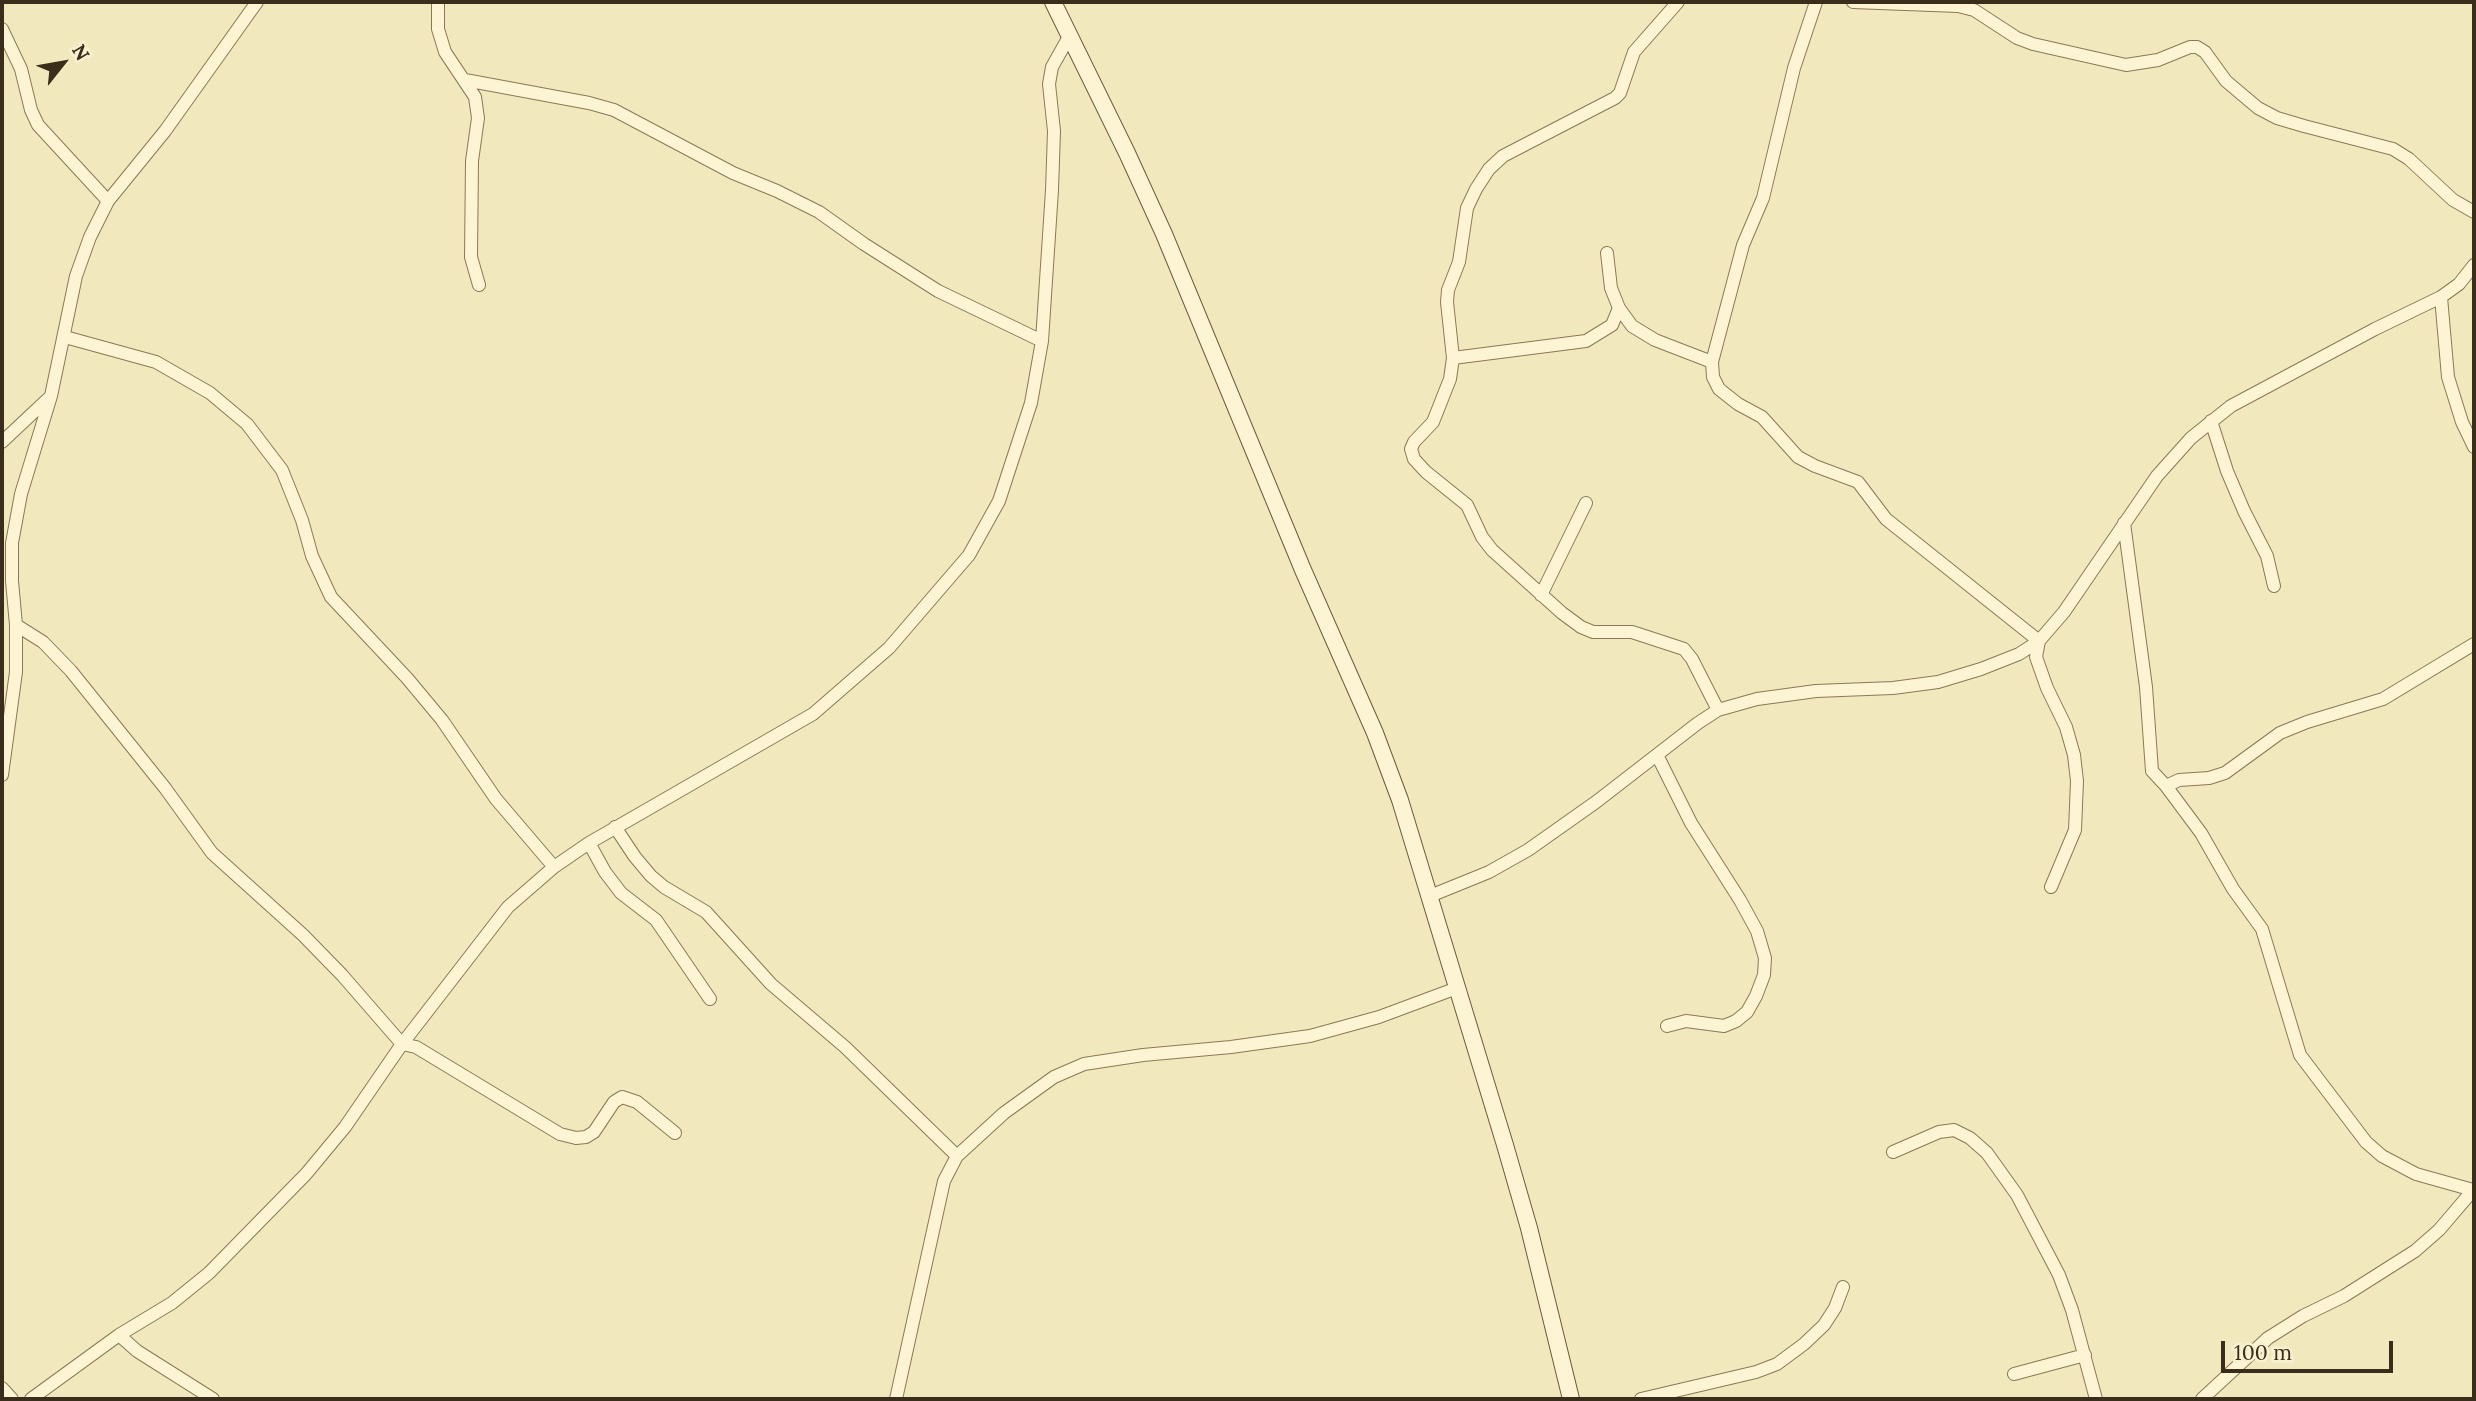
<!DOCTYPE html>
<html>
<head>
<meta charset="utf-8">
<style>
  body { margin:0 }
  #map { position:relative; width:2476px; height:1401px; overflow:hidden; background:#f2e8be; font-family:Lora,serif }
  canvas { display:block }
  .frame { position:absolute; inset:0; border:4px solid #3a2d1b; pointer-events:none }
  .north { position:absolute; left:28px; top:28px; width:70px; height:70px; -webkit-text-stroke:5px #f8f1cf; paint-order:stroke; rotate:59deg; font-size:19px; font-weight:700; line-height:28px; text-align:center; color:#3a2d1b }
  .north::after { content:''; display:block; margin:auto; width:24px; height:32px; background:#3a2d1b; clip-path:polygon(50% 0,100% 100%,50% 72%,0 100%) }
  .scale { position:absolute; left:2221px; top:1341px; width:172px; height:32px; box-sizing:border-box; border:4px solid #3a2d1b; border-top:0; padding-left:9px; font-size:21px; line-height:24px; white-space:nowrap; color:#3a2d1b; -webkit-text-stroke:5px #f8f1cf; paint-order:stroke }
</style>
</head>
<body>
<div id="map">
<canvas width="2476" height="1401"></canvas>
<div class="frame"></div>
<div class="north">N</div>
<div class="scale">100 m</div>
</div>
<script>
const ctx = document.querySelector('canvas').getContext('2d');
ctx.lineJoin = 'round';
const poly = rows => new Path2D(rows.map(r => 'M' + r).join(''));
function stroke(path, color, width, dash) { ctx.strokeStyle = color; ctx.lineWidth = width; ctx.lineCap = dash ? 'butt' : 'round'; ctx.setLineDash(dash || []); ctx.stroke(path); }
const street = poly([
  [438,2,438,29,445,52,475,97,478,118,472,161,471,257,479,285],
  [1678,2,1634,52,1620,93,1615,98,1503,156,1489,169,1476,189,1467,208,1459,262,1448,290,1447,302,1453,358,1450,379,1433,422,1414,442,1411,449,1414,459,1426,472,1467,505,1482,537,1492,550,1562,613,1581,627,1593,632,1632,632,1684,649,1692,659,1718,710],
  [1816,2,1794,68,1763,198,1743,245,1712,362,1713,377,1719,389,1738,404,1762,417,1798,457,1815,466,1858,482,1886,519,2039,641,2036,657,2047,688,2066,727,2074,755,2077,781,2075,830,2051,887],
  [1853,2,1958,6,1974,10,2017,38,2033,44,2126,65,2158,60,2190,47,2197,47,2205,52,2226,81,2258,108,2277,118,2304,126,2393,149,2409,159,2453,200,2474,212],
  [2,29,21,69,31,110,38,125,108,201],
  [465,80,589,103,614,110,733,173,777,191,819,212,864,244,938,291,1042,341],
  [1607,253,1611,288,1619,308,1632,326,1655,340,1712,362],
  [2441,297,2448,377,2462,422,2474,447],
  [65,337,156,362,210,393,247,424,282,470,302,520,312,556,331,597,407,678,442,720,496,799,554,867],
  [1453,358,1586,341,1612,325,1619,308],
  [2211,421,2227,471,2244,511,2267,556,2274,586],
  [2,442,51,396],
  [2124,523,2146,687,2152,771,2166,786,2201,833,2233,889,2262,929,2300,1055,2366,1142,2382,1156,2416,1174,2473,1190],
  [1541,595,1586,503],
  [16,625,43,642,71,671,165,788,212,853,303,935,342,975,402,1044,416,1047,560,1134,576,1138,586,1137,594,1132,614,1102,622,1097,637,1102,675,1133],
  [1657,755,1691,823,1740,900,1757,931,1765,958,1764,975,1756,996,1747,1012,1736,1021,1724,1026,1686,1021,1667,1026],
  [2,775,16,672,16,625,12,581,12,543,21,494,51,396,76,276,90,237,108,201,165,131,257,2],
  [2166,786,2179,780,2209,778,2225,773,2280,733,2307,722,2383,699,2474,644],
  [615,827,635,857,651,876,664,887,706,912,771,984,845,1047,957,1156],
  [589,843,605,872,621,893,656,920,710,999],
  [1430,896,1489,872,1528,850,1596,802,1698,723,1718,710,1757,699,1816,691,1893,688,1938,682,1981,669,2019,654,2039,641,2064,612,2157,476,2191,438,2231,406,2375,329,2441,297,2459,284,2474,265],
  [1893,1152,1939,1132,1954,1130,1970,1138,1987,1153,2017,1195,2059,1275,2072,1310,2096,1399],
  [119,1335,137,1351,213,1399],
  [2014,1374,2085,1355],
  [2,1388,12,1399],
  [31,1399,119,1335,172,1303,209,1273,306,1174,345,1127,402,1044,508,907,554,867,589,843,813,714,889,648,969,555,999,501,1031,403,1042,341,1052,190,1054,131,1049,84,1052,67,1070,35],
  [896,1399,944,1181,957,1156,1004,1113,1054,1077,1084,1064,1143,1055,1231,1047,1310,1036,1379,1017,1457,988],
  [1641,1399,1756,1372,1777,1364,1804,1344,1824,1325,1835,1308,1843,1287],
  [2202,1399,2268,1338,2303,1316,2344,1296,2415,1251,2439,1230,2474,1189]
]);
const secondary = poly([
  [1053,2,1127,153,1164,234,1303,570,1375,733,1400,800,1505,1145,1529,1228,1571,1399]
]);
stroke(street, '#8c7855', 14);
stroke(secondary, '#6d5939', 18);
stroke(street, '#fcf4d2', 12);
stroke(secondary, '#fcf4d2', 16);
</script>
</body>
</html>
